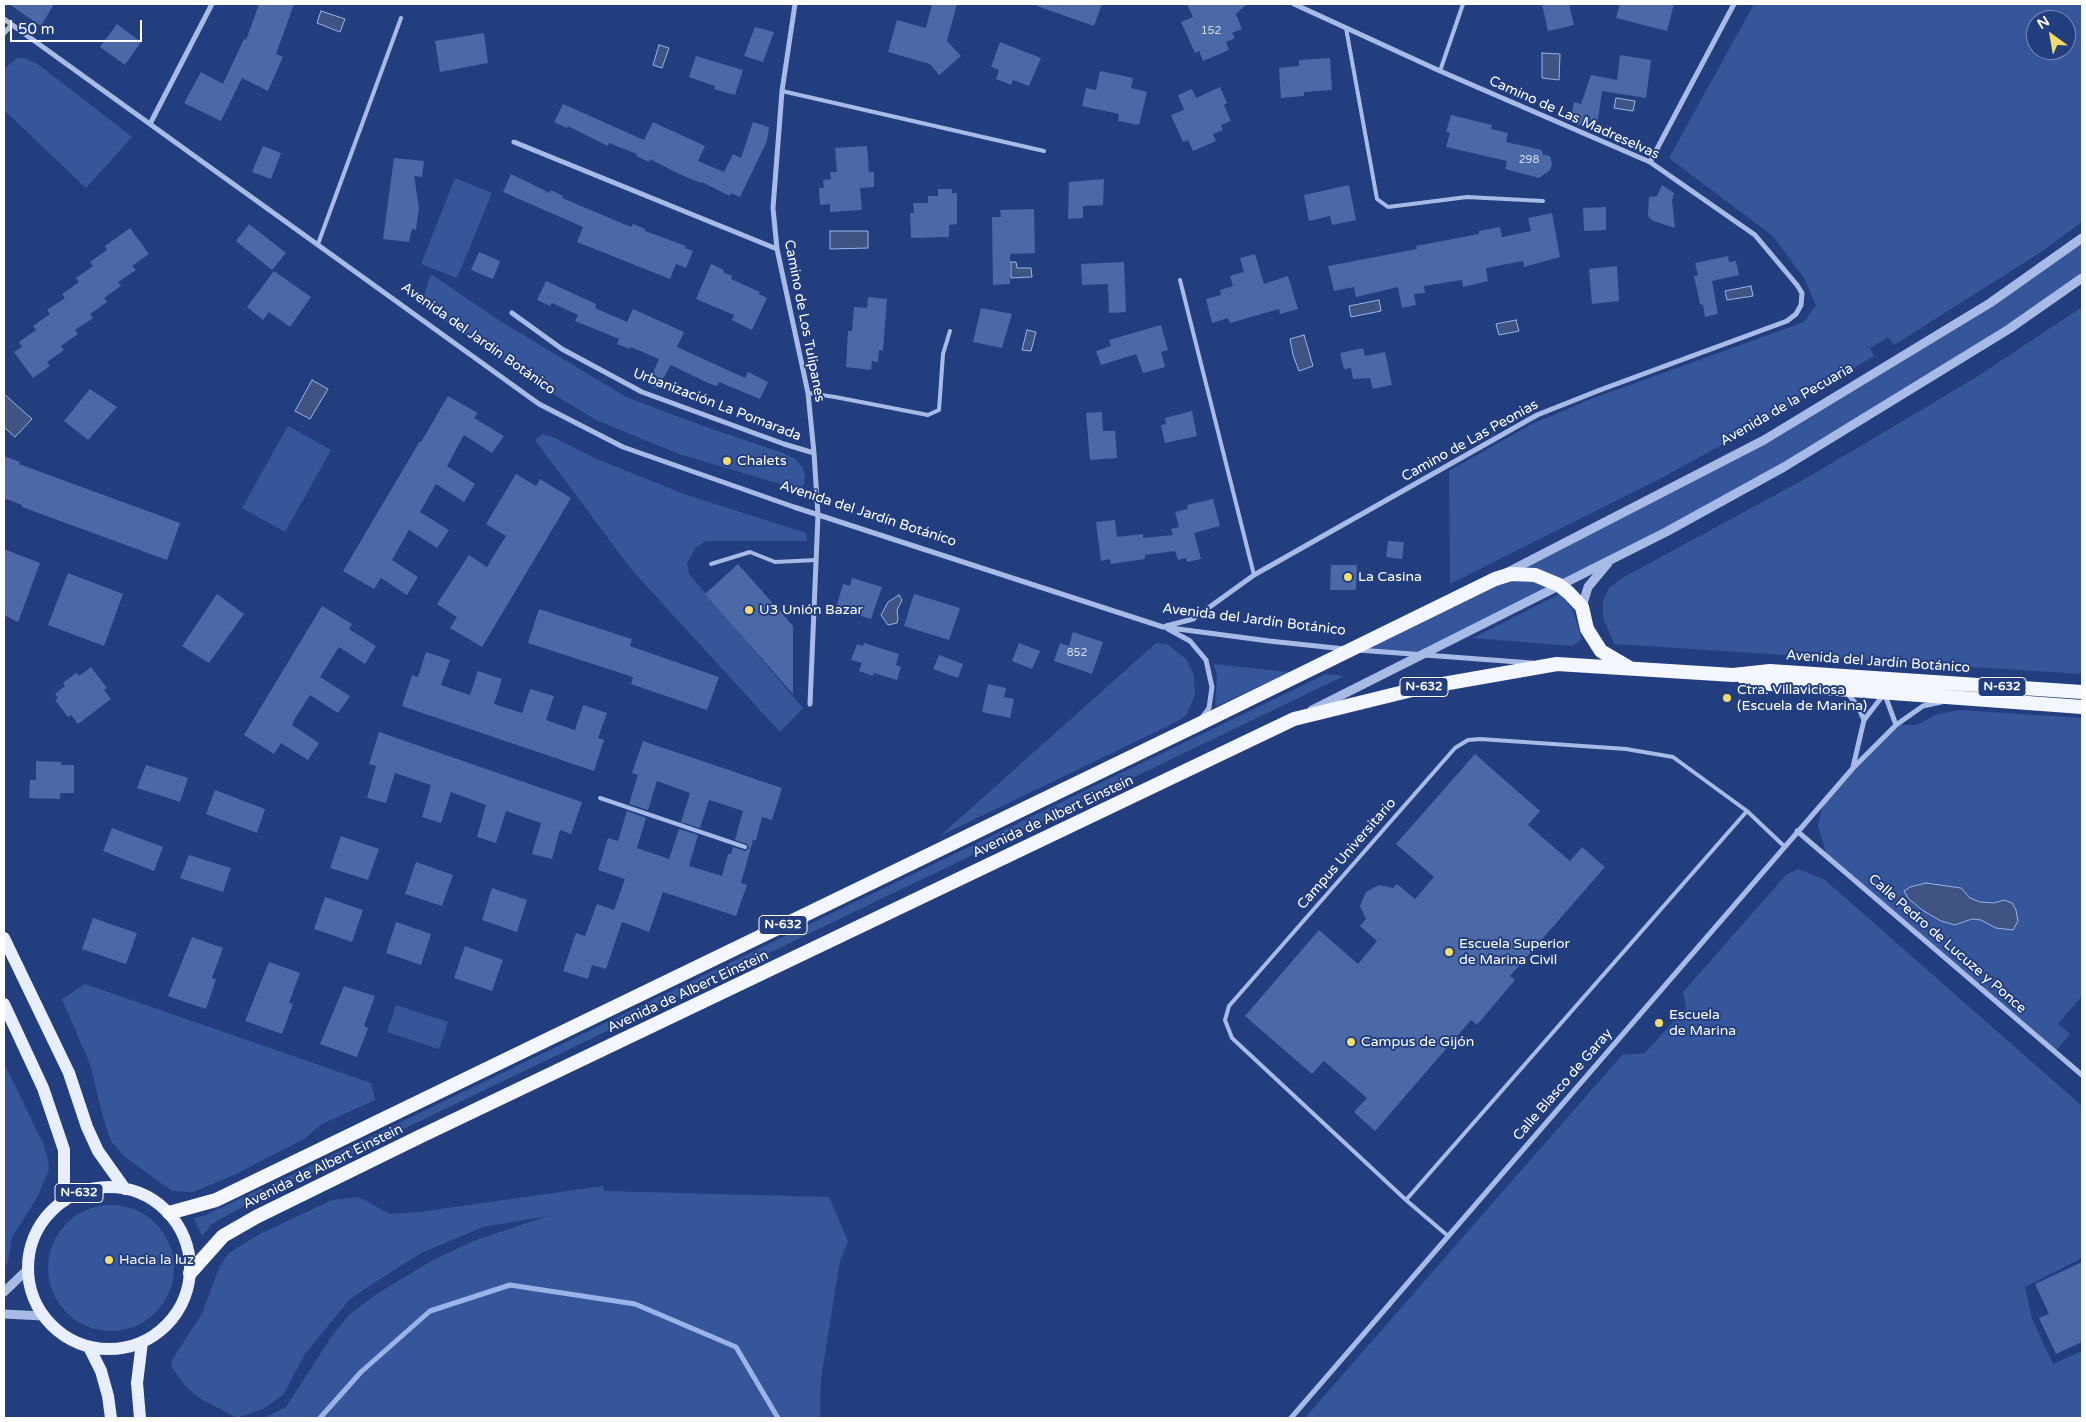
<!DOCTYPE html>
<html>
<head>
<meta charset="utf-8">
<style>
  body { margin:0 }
  #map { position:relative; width:2086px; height:1422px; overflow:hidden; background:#233e7e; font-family:"Varela Round",sans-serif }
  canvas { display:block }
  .frame { position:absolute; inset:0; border:5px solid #fff; pointer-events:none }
  .north { position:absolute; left:2026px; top:10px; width:50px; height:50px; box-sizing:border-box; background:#233e7e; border:1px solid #7b8bb2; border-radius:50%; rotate:328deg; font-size:14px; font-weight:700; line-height:20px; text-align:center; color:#fff }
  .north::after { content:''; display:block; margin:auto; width:18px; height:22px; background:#f2dd6a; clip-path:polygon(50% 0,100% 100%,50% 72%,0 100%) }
  .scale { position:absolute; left:10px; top:20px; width:132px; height:22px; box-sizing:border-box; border:2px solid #fff; border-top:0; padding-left:6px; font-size:15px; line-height:18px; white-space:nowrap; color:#fff; -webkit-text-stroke:4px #233e7e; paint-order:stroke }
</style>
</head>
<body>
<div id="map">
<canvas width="2086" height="1422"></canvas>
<div class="frame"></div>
<div class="north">N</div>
<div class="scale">50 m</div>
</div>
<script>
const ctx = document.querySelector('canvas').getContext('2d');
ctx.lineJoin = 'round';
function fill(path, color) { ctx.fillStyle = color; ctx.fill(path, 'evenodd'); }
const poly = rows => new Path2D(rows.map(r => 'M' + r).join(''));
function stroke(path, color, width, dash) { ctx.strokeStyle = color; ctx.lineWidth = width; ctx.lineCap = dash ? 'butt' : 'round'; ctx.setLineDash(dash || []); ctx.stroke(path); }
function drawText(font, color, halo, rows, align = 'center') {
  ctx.font = font + ' "Varela Round",sans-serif'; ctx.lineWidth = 4; ctx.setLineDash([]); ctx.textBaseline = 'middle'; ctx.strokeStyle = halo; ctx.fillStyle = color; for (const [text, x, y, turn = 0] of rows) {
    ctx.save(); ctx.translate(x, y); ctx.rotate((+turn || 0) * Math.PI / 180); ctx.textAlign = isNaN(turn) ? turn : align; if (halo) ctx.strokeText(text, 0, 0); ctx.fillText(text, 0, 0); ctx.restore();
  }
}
const green = poly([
  [1754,4,2082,4,2082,222,2041,252,1894,345,1888,337,1870,348,1874,356,1774,416,1667,475,1450,584,1449,471,1530,425,1591,399,1804,322,1816,305,1804,278,1773,236,1669,158],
  [2036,20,2066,20,2066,50,2036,50],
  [17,58,25,58,39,65,132,137,86,188,4,110,4,69],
  [455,178,492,193,457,278,421,264],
  [2082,238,2082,278,1784,467,1421,655,1351,649,1764,440,1990,303],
  [431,274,500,321,626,397,703,426,783,453,795,459,802,467,805,475,804,484,801,488,790,487,679,454,596,420,532,381,421,304],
  [2082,307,2082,674,1614,644,1603,617,1603,601,1609,588,1624,577,1805,479,1975,378],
  [288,426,331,450,285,532,242,508],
  [542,434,555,438,599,460,684,494,806,533,807,541,706,541,696,547,687,563,689,574,803,708,780,732,631,569,535,440],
  [1562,593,1573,611,1582,639,1572,646,1473,638],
  [1156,643,1167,644,1186,659,1194,675,1195,695,1186,716,1172,724,940,836],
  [1214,664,1289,672,1217,706,1215,705,1217,676],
  [1326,674,1344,676,279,1189,275,1183],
  [1959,710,2082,718,2082,996,2058,1024,2070,1034,2055,1052,1827,857,1818,825,1824,800,1896,725,1917,725,1935,715],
  [1798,869,1825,880,2082,1106,2082,1258,2025,1287,2032,1319,2053,1364,2082,1351,2082,1418,1305,1418,1622,1055,1645,1053,1686,1008,1683,992,1786,875],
  [85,984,371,1083,375,1100,322,1124,304,1139,234,1175,193,1192,172,1191,125,1157,111,1141,103,1117,90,1064,62,999],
  [396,1005,448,1022,439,1049,387,1032],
  [4,1063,43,1143,48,1159,49,1169,38,1196,12,1237,8,1262,4,1268],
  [603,1186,604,1191,829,1197,848,1241,840,1261,821,1378,820,1418,264,1418,286,1407,332,1336,349,1315,375,1295,433,1260,476,1240,548,1216,483,1227,421,1253,371,1285,350,1299,305,1354,283,1395,263,1409,237,1418,201,1399,186,1387,171,1366,172,1360,201,1315,220,1266,229,1253,260,1234,332,1200,358,1197,390,1214,419,1212],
  [262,1188,265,1195,222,1218,212,1224,202,1236,194,1218,204,1216],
  '48 1268a63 63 0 1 1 126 0a63 63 0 1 1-126 0Z'
]);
const water = poly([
  [321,11,345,19,340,32,317,23,321,11],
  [659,45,669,48,662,68,653,65,659,45],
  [1542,53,1560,54,1559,80,1542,78,1542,53],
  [1616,98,1635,101,1633,111,1614,108,1616,98],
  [830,231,868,231,868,248,830,249,830,231],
  [1011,262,1016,262,1017,268,1031,268,1032,277,1011,278,1011,262],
  [1751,286,1753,296,1727,300,1725,291,1751,286],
  [1379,300,1381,311,1351,317,1349,306,1379,300],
  [1516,320,1519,331,1499,335,1496,324,1516,320],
  [1027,330,1036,332,1031,351,1022,350,1027,330],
  [1304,335,1313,366,1299,371,1293,355,1290,339,1304,335],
  [312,380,328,389,310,419,295,411,312,380],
  [4,394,32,419,15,437,4,427,4,394],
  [899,595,902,600,897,610,898,619,897,623,888,625,881,615,888,602,899,595],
  [1926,883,1961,888,1970,898,1980,902,1994,903,2004,900,2012,903,2016,910,2018,921,2013,930,1996,928,1981,920,1972,919,1955,925,1941,921,1922,910,1908,898,1904,891,1910,887,1926,883]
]);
const stream = poly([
  [320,1418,361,1372,430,1311,510,1285,635,1304,736,1347,778,1418]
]);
const building = poly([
  [9,4,54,4,41,26],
  [259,4,294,4,276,54,283,57,268,91,242,78,221,121,184,103,201,72,223,84,244,39,246,40],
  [932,4,957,4,947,41,961,56,939,75,930,64,888,52,897,20,926,28],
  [1037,4,1102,4,1094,26,1037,6],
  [1187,4,1247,4,1236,14,1242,29,1232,33,1235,38,1226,42,1229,50,1203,61,1199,51,1195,53,1181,22,1193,17],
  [1542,4,1569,4,1574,25,1548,31],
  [1620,4,1674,4,1667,31,1616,18],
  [117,24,141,42,125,65,100,47],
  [755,27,774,32,763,62,744,56],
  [484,33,488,63,440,72,435,41],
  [1000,42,1041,58,1029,86,1013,80,1011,85,996,79,999,70,991,67],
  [1620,55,1651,60,1646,98,1602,91,1596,133,1570,121,1574,102,1581,104,1591,75,1617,80],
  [696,56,743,70,735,95,714,89,715,86,689,77],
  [1330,58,1332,90,1304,92,1304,96,1281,98,1279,68,1299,66,1299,60],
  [1100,71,1133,78,1131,88,1147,92,1139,125,1118,121,1119,114,1082,106,1086,88,1096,90],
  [1220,87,1227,103,1224,105,1231,121,1221,125,1223,130,1213,134,1216,141,1193,151,1188,140,1183,142,1171,115,1184,110,1178,95,1192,89,1196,98],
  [563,104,644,140,653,122,705,146,698,161,724,172,733,154,741,158,753,122,769,127,767,141,740,197,731,193,730,196,702,182,701,183,679,174,650,159,649,162,636,156,637,154,609,143,608,146,568,126,567,128,554,122],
  [1451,115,1492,125,1491,129,1508,133,1506,142,1542,150,1543,155,1550,156,1552,164,1550,170,1539,178,1505,169,1507,161,1446,147,1450,133,1446,132],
  [263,146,281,153,271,179,252,172],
  [867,146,869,172,874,172,874,187,860,188,862,210,830,212,830,204,820,205,819,188,824,188,823,180,831,179,830,172,837,172,835,148],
  [394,158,424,161,422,177,414,176,419,208,416,230,412,229,409,242,383,239],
  [511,174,550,193,551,190,563,196,562,198,631,227,633,224,645,229,645,231,686,246,685,248,693,251,686,268,676,264,670,279,577,242,583,227,503,192],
  [1104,179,1103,205,1083,206,1083,218,1068,219,1069,182],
  [1349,185,1356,220,1332,225,1330,216,1309,221,1304,195],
  [1662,185,1674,193,1672,201,1675,228,1653,221,1648,216,1649,197,1657,196],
  [938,189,952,189,952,193,957,193,957,224,949,225,949,237,911,238,910,213,914,213,913,203,928,203,928,196,938,196],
  [1606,207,1606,230,1584,231,1583,208],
  [1034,209,1035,253,1010,254,1010,284,993,285,992,217,1001,217,1000,210],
  [1552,213,1560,257,1524,267,1523,261,1486,268,1488,281,1463,287,1462,280,1424,286,1425,293,1414,294,1416,305,1402,308,1398,287,1356,297,1354,287,1334,291,1328,266,1417,249,1416,246,1479,234,1479,231,1500,227,1502,237,1531,231,1528,218],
  [249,224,286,253,272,270,236,241],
  [130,228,149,254,132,266,136,270,118,282,121,286,104,298,107,302,90,314,93,318,75,330,78,334,61,346,64,350,47,362,50,366,33,378,14,352,22,347,19,342,36,330,33,326,50,314,47,310,65,298,62,294,79,282,76,278,93,266,90,262,107,250,105,246],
  [479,252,500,261,493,279,471,270],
  [1255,254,1264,284,1288,276,1298,309,1280,314,1279,309,1230,323,1228,318,1212,323,1206,299,1221,295,1220,290,1233,286,1230,276,1244,272,1240,258],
  [1728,256,1729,262,1736,261,1739,275,1712,281,1718,314,1705,317,1703,305,1700,304,1694,276,1698,275,1695,263],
  [1124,262,1126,312,1109,313,1108,284,1082,285,1081,264],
  [711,264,724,270,723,272,732,276,731,279,760,292,759,294,767,298,752,330,732,320,734,315,696,299],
  [1617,266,1619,301,1592,304,1589,269],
  [274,271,311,297,290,327,269,312,263,320,247,307],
  [546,281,596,304,595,308,627,322,633,309,684,332,677,347,745,378,748,372,768,382,760,399,719,382,717,386,708,383,671,365,657,389,648,384,659,359,631,347,630,349,617,344,619,339,575,321,578,315,552,303,550,306,537,300],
  [868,297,887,299,883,351,879,350,878,362,872,361,871,370,846,367,848,331,852,331,854,307,867,308],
  [981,308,1012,314,1002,348,973,342],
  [1161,325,1168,350,1161,352,1165,367,1143,373,1136,354,1101,365,1096,351,1111,346,1109,340],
  [1363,348,1365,356,1385,352,1392,385,1373,389,1370,378,1353,379,1351,368,1344,369,1340,353],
  [90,389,117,407,88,440,64,421],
  [448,396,478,413,474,418,504,436,492,453,464,435,447,466,475,484,464,502,436,484,420,512,449,530,437,548,409,530,392,560,418,577,407,595,381,578,374,589,343,571,420,441,421,442],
  [1192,411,1197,436,1165,443,1161,425,1166,424,1165,418],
  [1102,412,1103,431,1115,431,1117,458,1090,460,1086,413],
  [4,456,20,462,19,464,180,523,167,560,22,507,22,505,6,499,4,500],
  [516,474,536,486,540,479,571,498,482,647,450,628,457,617,437,604,469,555,487,567,491,560,506,536,486,524],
  [1213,499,1220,526,1194,533,1201,559,1187,562,1186,558,1178,560,1175,551,1145,555,1145,559,1111,564,1110,559,1101,561,1096,522,1115,520,1117,537,1143,534,1143,538,1173,535,1171,529,1179,527,1175,512,1188,509,1187,505],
  [1388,541,1404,542,1402,559,1386,557],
  [4,549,40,563,18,622,4,615],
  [738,564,793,626,793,694,705,594],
  [1331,565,1357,565,1356,590,1330,590],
  [68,573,123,594,104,646,48,625],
  [852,578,882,587,871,619,836,608,843,584,850,586],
  [217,594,244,614,209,663,182,646],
  [914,594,960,608,949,640,904,626],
  [322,606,352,624,349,629,376,646,365,664,339,647,320,677,350,696,338,713,310,695,294,720,292,725,319,743,308,760,281,743,274,754,244,735],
  [539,609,632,639,630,646,719,677,707,710,631,684,633,677,528,643],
  [1073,632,1103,642,1092,674,1054,661,1060,643,1069,646],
  [864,643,899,654,896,665,901,667,897,680,874,673,873,676,859,671,862,663,851,660,857,644,863,646],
  [1019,643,1040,651,1032,669,1012,661],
  [426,652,450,660,441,685,470,695,478,671,502,679,494,704,522,713,530,689,554,696,546,720,575,730,583,705,607,713,598,738,604,740,594,771,402,706,412,675,418,677],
  [939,655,963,664,958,678,933,669],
  [91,667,107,688,104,690,111,699,78,724,71,715,68,717,55,700,58,698,55,694,65,686,63,683,76,673,79,676],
  [988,684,1006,688,1004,697,1014,699,1010,718,982,712],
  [379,732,582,802,571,834,560,830,552,859,532,854,541,823,506,811,496,843,477,837,486,805,451,792,441,823,422,817,431,785,395,773,386,803,367,798,376,766,369,764],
  [643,741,782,788,772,820,762,817,756,840,753,840,741,883,747,885,736,916,663,892,649,932,622,922,606,969,592,965,588,979,563,971,576,933,585,936,597,904,614,910,625,879,598,870,608,838,618,841,627,811,646,818,637,848,669,859,679,829,698,835,689,866,722,876,728,854,731,854,733,847,745,851,749,848,747,844,735,840,743,811,709,800,700,828,681,822,690,793,657,781,648,810,629,804,638,775,632,773],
  [1475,754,1540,811,1528,825,1570,861,1582,847,1605,867,1510,976,1515,980,1477,1025,1471,1020,1375,1131,1354,1112,1367,1098,1324,1061,1312,1074,1245,1016,1319,930,1358,964,1377,941,1360,926,1366,919,1360,906,1366,892,1379,885,1393,888,1397,884,1415,899,1434,877,1396,844],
  [36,761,61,762,61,765,74,765,74,793,60,793,60,799,29,798,30,780,36,780],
  [146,765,188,778,180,802,137,788],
  [215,790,265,809,257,833,206,814],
  [112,828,163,847,154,871,103,851],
  [341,836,379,849,368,880,330,868],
  [189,855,231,868,223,892,180,878],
  [416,862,453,875,442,906,405,894],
  [492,888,527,900,517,932,482,920],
  [325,897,363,910,352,942,314,929],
  [93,918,137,933,126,964,82,949],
  [396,922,431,934,421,965,386,953],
  [192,937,223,948,212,978,216,979,206,1009,168,996],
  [465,946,503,960,492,991,454,978],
  [269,962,300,973,289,1003,293,1004,282,1034,245,1021],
  [344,986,375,996,364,1026,368,1028,357,1057,320,1044],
  [2082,1262,2082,1342,2056,1354,2039,1318,2049,1314,2035,1284]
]);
const service = poly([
  [1346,28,1377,199,1388,207,1467,197,1543,201],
  [1440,71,1463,4],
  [782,91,1044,151],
  [318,244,401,18],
  [1180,280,1254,575],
  [808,393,835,397,928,415,939,410,943,354,950,331],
  [711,564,750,552,775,562,816,560],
  [600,798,745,847],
  [1406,1200,1232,1038,1225,1020,1229,1006,1455,748,1468,740,1480,739,1626,749,1673,757,1747,811,1784,846],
  [1448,1236,1406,1200,1747,811]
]);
const minor = poly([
  [795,4,782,91,773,208,777,249,808,393,814,453,818,515,810,704],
  [4,19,539,404,623,447,794,507,1163,627,1269,641,1345,649],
  [4,33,12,25],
  [150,124,212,4],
  [514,142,777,249],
  [1650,162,1734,4],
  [512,313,562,349,642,392,784,444,814,453],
  [1166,626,1193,619,1254,575,1537,415,1600,390,1787,321,1796,314,1801,305,1802,293,1797,285,1755,235,1650,162,1440,71,1294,4],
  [1168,629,1190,641,1206,660,1212,687,1209,708,1201,719],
  [1358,650,1532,663],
  [1847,693,1858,706,1864,720],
  [1885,695,1896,725],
  [1853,767,1864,720,1884,694],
  [1797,831,2082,1075],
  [1291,1418,1853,768,1896,725,1923,706,1941,702]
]);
const tertiary = poly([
  [1508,572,1764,440,1990,303,2082,238],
  [1582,607,1588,587,1608,563],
  [1312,710,1666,532,1784,467,2009,329,2082,278],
  [4,1292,28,1269],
  [4,1314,43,1316]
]);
const primary = poly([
  [4,938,69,1073,87,1127,98,1151,125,1189],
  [4,1004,43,1088,60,1138,64,1150,64,1201],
  '28 1268a81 81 0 1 1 162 0a81 81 0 1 1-162 0Z',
  [89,1347,101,1371,108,1396,111,1418],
  [140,1418,137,1383,142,1342]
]);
const trunk = poly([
  [1743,677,1770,684,2082,707],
  [169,1213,216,1200,1195,726,1495,579,1511,574,1535,575,1559,585,1569,593,1582,607,1587,629,1601,651,1630,668],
  [190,1273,223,1236,256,1217,419,1137,1294,719,1420,688,1557,664,1733,675,1770,671,2082,692]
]);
const markers = [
  [727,461,5,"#f2dd6a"],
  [1348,577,5,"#f2dd6a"],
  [749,610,5,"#f2dd6a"],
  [1727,698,5,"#f2dd6a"],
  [1449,952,5,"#f2dd6a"],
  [1659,1023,5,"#f2dd6a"],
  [1351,1042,5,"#f2dd6a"],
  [109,1260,5,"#f2dd6a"]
];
const numberNames = [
  ["152",1211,31],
  ["298",1529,160],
  ["852",1077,653]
];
const shields = [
  [1424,687,48],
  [2002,687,48],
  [783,925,48],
  [79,1193,48]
];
const shieldNames = [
  ["N-632",1424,687],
  ["N-632",2002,687],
  ["N-632",783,925],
  ["N-632",79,1193]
];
const streetNames = [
  ["Camino de Las Madreselvas",1574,118,24],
  ["Camino de Los Tulipanes",804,321,79],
  ["Avenida del Jardín Botánico",478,339,35],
  ["Urbanización La Pomarada",717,405,21],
  ["Avenida de la Pecuaria",1787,405,-30],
  ["Camino de Las Peonias",1470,441,-29],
  ["Avenida del Jardín Botánico",868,514,18],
  ["Avenida del Jardín Botánico",1254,620,7],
  ["Avenida del Jardín Botánico",1878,662,4],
  ["Avenida de Albert Einstein",1053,817,-25],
  ["Campus Universitario",1347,854,-49],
  ["Calle Pedro de Lucuze y Ponce",1947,944,41],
  ["Avenida de Albert Einstein",688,992,-25],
  ["Calle Blasco de Garay",1563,1085,-49],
  ["Avenida de Albert Einstein",323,1167,-26]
];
const poiNames = [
  ["Chalets",737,461],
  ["La Casina",1358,577],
  ["U3 Unión Bazar",759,610],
  ["Ctra. Villaviciosa",1737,690],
  ["(Escuela de Marina)",1737,706],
  ["Escuela Superior",1459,944],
  ["de Marina Civil",1459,960],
  ["Escuela",1669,1015],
  ["de Marina",1669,1031],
  ["Campus de Gijón",1361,1042],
  ["Hacia la luz",119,1260]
];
fill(green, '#36569c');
fill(water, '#405483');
stroke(water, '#9bb4e7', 1);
stroke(stream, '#9bb4e7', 5);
fill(building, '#4b68a7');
stroke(service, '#a8bbe6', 4);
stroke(minor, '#a8bbe6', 5);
stroke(tertiary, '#a8bbe6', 9);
stroke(primary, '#e9eefd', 12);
stroke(trunk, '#f4f6fe', 14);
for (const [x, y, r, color] of markers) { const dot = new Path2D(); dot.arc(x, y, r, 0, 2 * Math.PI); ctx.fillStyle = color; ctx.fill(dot); stroke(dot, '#233e7e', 2); }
drawText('11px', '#d2d9e9', null, numberNames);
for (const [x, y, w] of shields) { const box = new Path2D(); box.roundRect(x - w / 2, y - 9.5, w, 19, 4); ctx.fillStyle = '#233e7e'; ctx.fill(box); stroke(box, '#fff', 1); }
drawText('bold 12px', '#fff', null, shieldNames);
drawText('14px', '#fff', '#233e7e', streetNames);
drawText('14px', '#fff', '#233e7e', poiNames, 'left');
</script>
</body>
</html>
